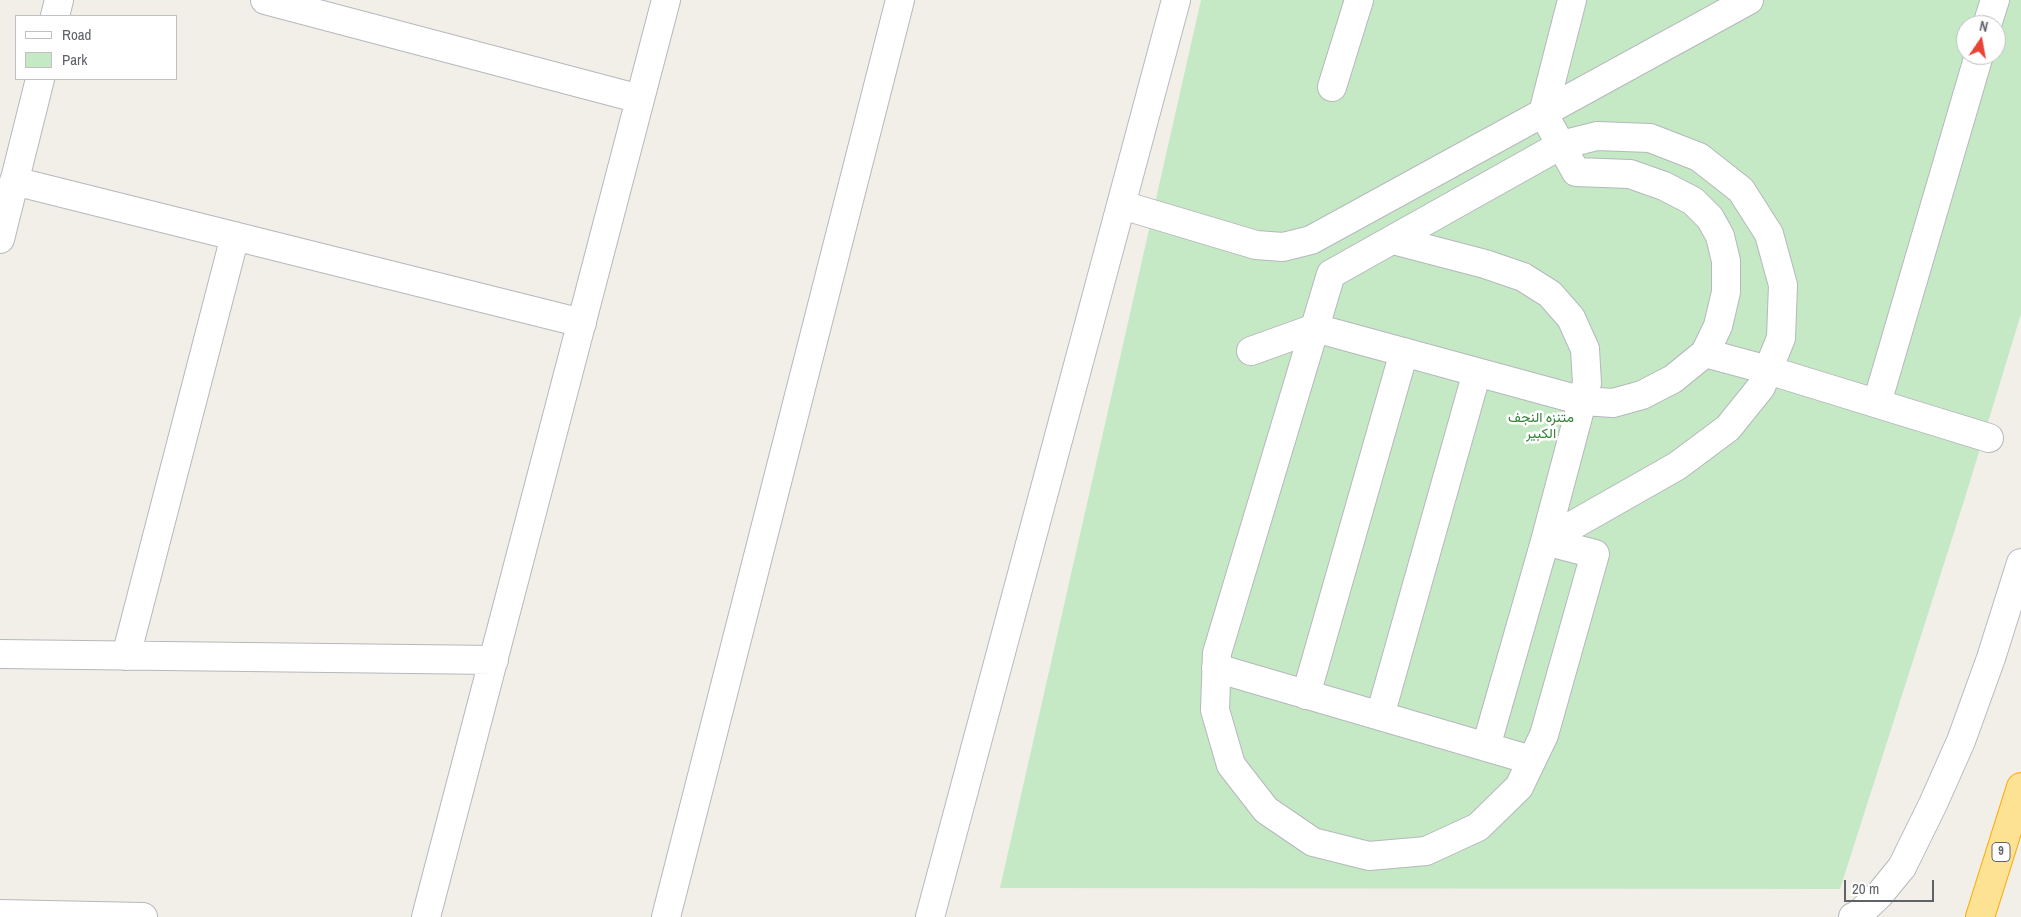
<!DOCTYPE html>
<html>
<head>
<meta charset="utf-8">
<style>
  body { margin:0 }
  #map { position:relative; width:2021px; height:917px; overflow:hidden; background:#f1efe8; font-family:"Archivo Narrow",sans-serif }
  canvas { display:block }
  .legend { position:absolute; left:15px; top:15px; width:162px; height:65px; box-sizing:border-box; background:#fff; border:1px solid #bfc1c3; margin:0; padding:6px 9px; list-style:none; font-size:15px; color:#5f6368 }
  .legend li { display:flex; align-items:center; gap:10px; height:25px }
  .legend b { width:25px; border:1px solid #bfc1c3 }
  .north { position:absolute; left:1956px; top:15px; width:50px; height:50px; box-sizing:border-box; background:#fff; border:1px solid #bfc1c3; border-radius:50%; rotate:12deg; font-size:14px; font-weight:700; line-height:20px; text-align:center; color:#5f6368 }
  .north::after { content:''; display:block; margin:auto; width:18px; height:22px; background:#ea4335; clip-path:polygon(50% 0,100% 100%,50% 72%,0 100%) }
  .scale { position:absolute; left:1844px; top:880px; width:90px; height:22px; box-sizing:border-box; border:2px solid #5f6368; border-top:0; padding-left:6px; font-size:15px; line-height:18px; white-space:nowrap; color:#5f6368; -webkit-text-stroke:4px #fff; paint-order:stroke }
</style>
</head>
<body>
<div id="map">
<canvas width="2021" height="917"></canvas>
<ul class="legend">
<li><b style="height:6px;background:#fff"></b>Road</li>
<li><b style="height:14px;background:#c5e8c5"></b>Park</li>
</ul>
<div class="north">N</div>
<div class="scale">20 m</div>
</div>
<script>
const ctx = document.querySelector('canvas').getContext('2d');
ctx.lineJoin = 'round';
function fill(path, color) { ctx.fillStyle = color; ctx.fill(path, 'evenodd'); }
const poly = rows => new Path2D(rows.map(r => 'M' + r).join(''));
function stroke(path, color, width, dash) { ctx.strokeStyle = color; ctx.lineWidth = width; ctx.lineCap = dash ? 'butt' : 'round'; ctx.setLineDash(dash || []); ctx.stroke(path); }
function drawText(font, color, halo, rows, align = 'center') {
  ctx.font = font + ' "Archivo Narrow",Vazirmatn,sans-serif'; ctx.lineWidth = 5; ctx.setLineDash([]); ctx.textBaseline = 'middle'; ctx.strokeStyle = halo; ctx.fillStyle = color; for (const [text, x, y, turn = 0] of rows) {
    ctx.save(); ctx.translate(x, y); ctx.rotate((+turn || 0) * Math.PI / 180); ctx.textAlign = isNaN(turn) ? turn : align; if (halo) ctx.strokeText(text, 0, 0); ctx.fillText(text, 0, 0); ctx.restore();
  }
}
const green = poly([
  [1201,0,2021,0,2021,314,1964,501,1840,889,1000,888],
  [1966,25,1996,25,1996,55,1966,55]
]);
const street = poly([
  [265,0,640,99],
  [55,16,59,0],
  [1987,25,1995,0],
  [1332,87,1359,0],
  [1597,136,1650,138,1699,157,1741,190,1769,234,1783,285,1781,338,1761,387,1728,428,1677,466,1545,541,1595,554,1544,735,1519,787,1478,827,1426,851,1369,856,1313,842,1266,810,1231,765,1215,710,1217,653,1331,274,1561,145,1597,136],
  [14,181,582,323],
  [1122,205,1256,245,1283,247,1311,240,1749,0],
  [0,239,40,79],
  [1393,240,1485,264,1523,277,1550,294,1571,318,1585,349,1587,383,1545,541,1486,747],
  [1251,351,1315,328,1583,401,1613,403,1642,395,1673,379,1705,353,1718,326,1726,292,1726,261,1720,236,1710,218,1693,201,1664,186,1630,174,1576,172,1543,113,1572,0],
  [1705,353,1768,370,1989,438],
  [1877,403,1979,55],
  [0,654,494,660],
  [126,656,235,236],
  [1216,668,1531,760],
  [1306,695,1404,352],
  [1380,716,1477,372],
  [0,914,143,917],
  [426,917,666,0],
  [666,917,900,0],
  [1853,917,1858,915,1880,894,1902,867]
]);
const secondary = poly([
  [1902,867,1933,804,1961,741,1991,658,2021,563],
  [930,917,1176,0]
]);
const highway = poly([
  [1980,917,2021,787]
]);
const shields = [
  [2001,852,18]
];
const shieldNames = [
  ["9",2001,852]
];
const parkNames = [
  ["متنزه النجف",1541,418],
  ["الكبير",1541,434]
];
fill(green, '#c5e8c5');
stroke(street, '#b5b8bc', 30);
stroke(secondary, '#b6babf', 30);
stroke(highway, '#f9ab00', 30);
stroke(street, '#fff', 28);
stroke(secondary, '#fff', 28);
stroke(highway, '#fde293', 28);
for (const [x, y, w] of shields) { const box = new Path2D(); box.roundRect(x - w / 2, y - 9.5, w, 19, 4); ctx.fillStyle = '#fff'; ctx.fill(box); stroke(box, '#5f6368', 1); }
drawText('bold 12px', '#5f6368', null, shieldNames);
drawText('14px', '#348238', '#fff', parkNames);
</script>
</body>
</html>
